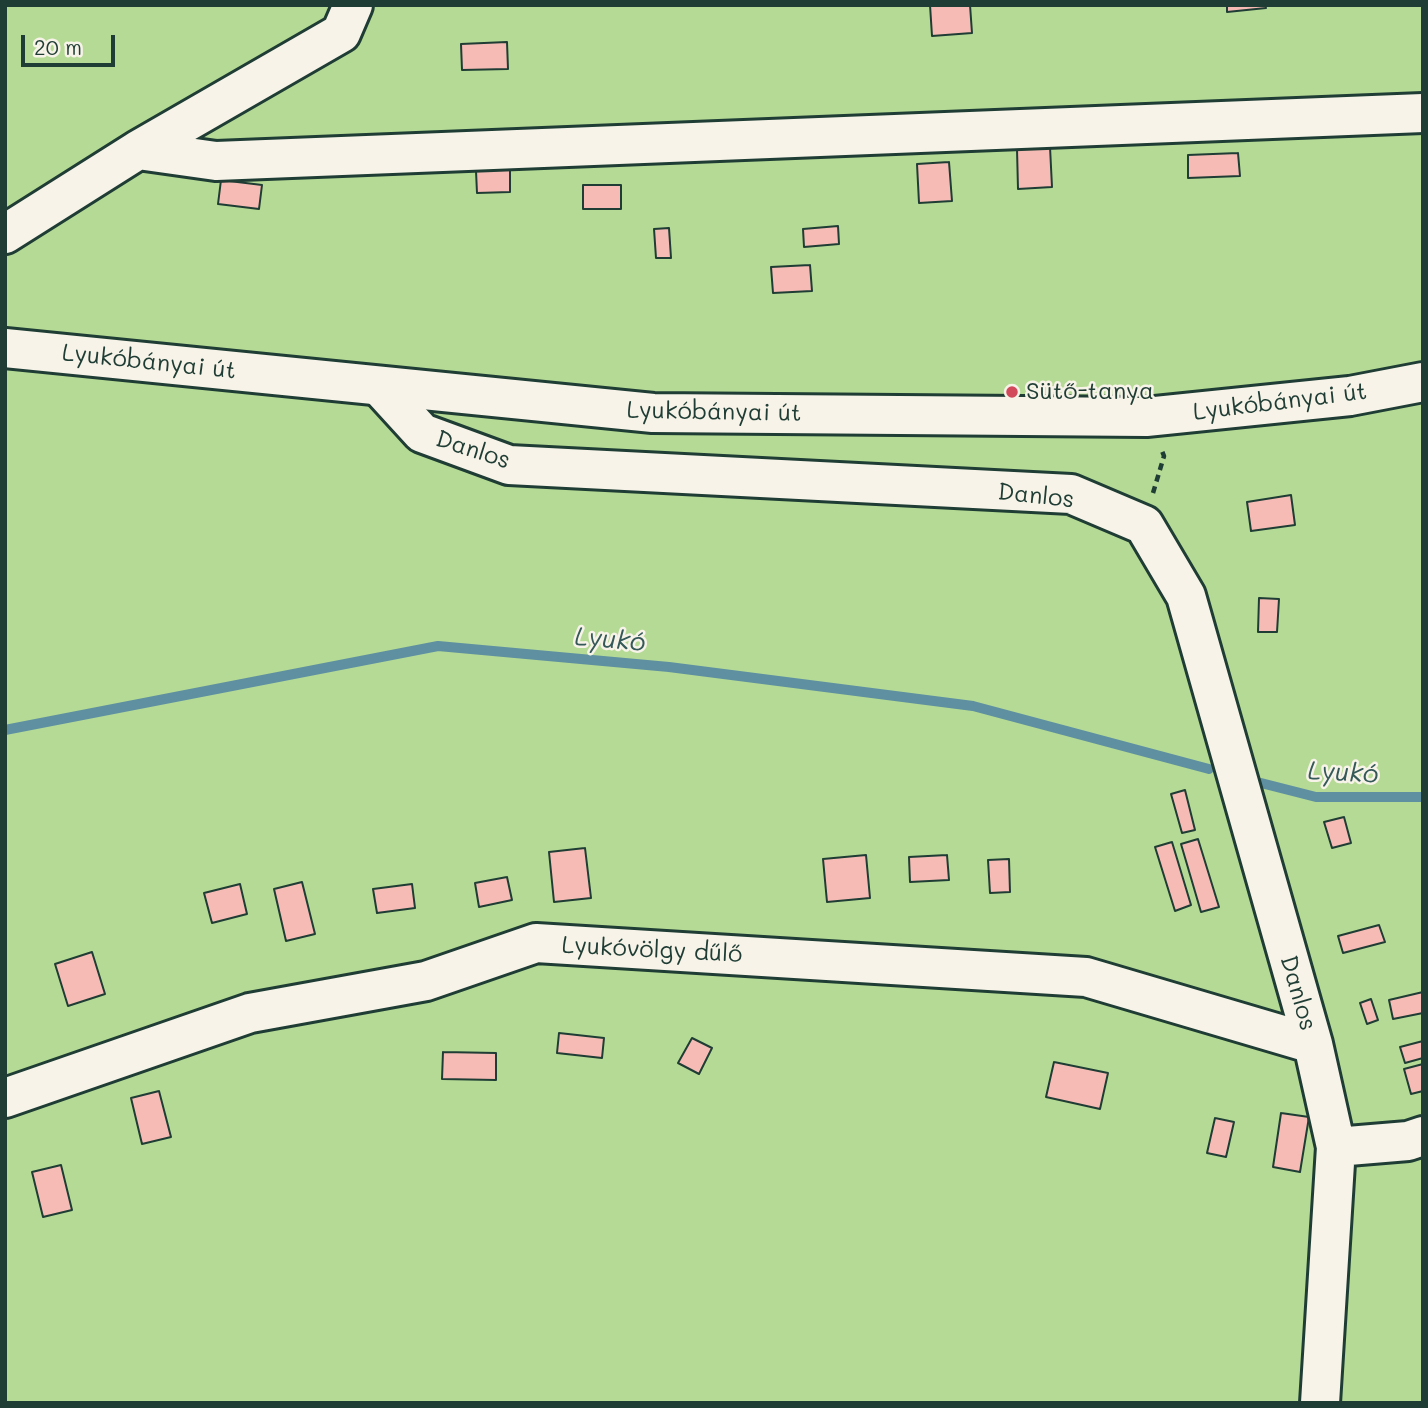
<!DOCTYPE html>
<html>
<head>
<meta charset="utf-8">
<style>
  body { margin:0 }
  #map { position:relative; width:1428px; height:1408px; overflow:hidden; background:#f7f3e8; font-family:Mali,sans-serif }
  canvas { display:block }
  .frame { position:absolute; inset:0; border:7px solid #1f3d34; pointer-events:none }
  .scale { position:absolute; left:21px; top:35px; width:94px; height:32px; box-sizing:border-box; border:4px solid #1f3d34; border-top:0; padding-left:9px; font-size:21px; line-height:24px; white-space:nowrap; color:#1f3d34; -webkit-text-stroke:5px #f7f3e8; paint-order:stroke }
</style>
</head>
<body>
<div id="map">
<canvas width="1428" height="1408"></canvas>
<div class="frame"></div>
<div class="scale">20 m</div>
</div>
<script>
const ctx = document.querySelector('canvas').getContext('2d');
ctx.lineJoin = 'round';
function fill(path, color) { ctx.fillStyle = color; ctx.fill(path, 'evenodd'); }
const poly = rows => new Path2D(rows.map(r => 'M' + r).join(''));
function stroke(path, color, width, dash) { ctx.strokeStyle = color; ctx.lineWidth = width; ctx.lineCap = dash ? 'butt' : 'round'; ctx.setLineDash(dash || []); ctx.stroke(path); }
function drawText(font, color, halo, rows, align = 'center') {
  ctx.font = font + ' Mali,sans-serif'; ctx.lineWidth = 5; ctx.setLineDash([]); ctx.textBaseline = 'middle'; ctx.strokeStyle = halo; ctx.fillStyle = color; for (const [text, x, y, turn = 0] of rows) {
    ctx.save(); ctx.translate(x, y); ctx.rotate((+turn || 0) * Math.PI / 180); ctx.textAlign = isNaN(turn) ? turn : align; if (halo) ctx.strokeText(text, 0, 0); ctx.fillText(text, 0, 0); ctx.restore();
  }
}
const green = poly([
  [5,5,1423,5,1423,1403,5,1403]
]);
const stream = poly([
  [5,730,438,646,669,667,973,706,1209,769],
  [1261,783,1316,797,1423,797]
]);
const building = poly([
  [930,5,970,5,972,33,932,36,930,5],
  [1227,5,1265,5,1266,8,1227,12,1227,5],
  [507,42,508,69,462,70,461,44,507,42],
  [1050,147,1052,187,1018,189,1017,149,1050,147],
  [1238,153,1240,176,1188,178,1188,155,1238,153],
  [949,162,952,201,919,203,917,164,949,162],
  [510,169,510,192,477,193,476,171,510,169],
  [221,180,262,185,259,209,218,204,221,180],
  [583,185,621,185,621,209,583,209,583,185],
  [838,226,839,244,804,247,803,229,838,226],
  [669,228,671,258,656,258,654,229,669,228],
  [810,265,812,291,773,293,771,267,810,265],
  [1291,495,1295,525,1251,531,1247,502,1291,495],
  [1259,598,1279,599,1277,632,1258,632,1259,598],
  [1185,790,1195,830,1182,833,1171,794,1185,790],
  [1344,817,1351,843,1332,848,1324,822,1344,817],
  [1198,839,1219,907,1201,912,1181,844,1198,839],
  [1172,842,1191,905,1175,911,1155,847,1172,842],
  [585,848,591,898,554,902,549,852,585,848],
  [866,855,870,898,827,902,823,859,866,855],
  [947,855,949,880,910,882,909,857,947,855],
  [1009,859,1010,892,990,893,988,860,1009,859],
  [507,877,512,900,479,907,475,883,507,877],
  [302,882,315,934,286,941,274,889,302,882],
  [240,884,247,914,212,923,204,893,240,884],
  [412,884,415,908,377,913,373,889,412,884],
  [1379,925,1385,942,1343,953,1338,936,1379,925],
  [92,952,105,994,68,1006,55,964,92,952],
  [1423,992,1423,1013,1393,1019,1389,1000,1423,992],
  [1371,999,1378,1020,1367,1024,1360,1003,1371,999],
  [559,1033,604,1038,602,1058,557,1053,559,1033],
  [692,1038,712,1048,699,1074,678,1063,692,1038],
  [1423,1041,1423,1058,1405,1063,1400,1047,1423,1041],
  [443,1052,496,1053,496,1080,442,1079,443,1052],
  [1054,1062,1108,1073,1100,1109,1046,1097,1054,1062],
  [1423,1064,1423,1091,1411,1094,1404,1069,1423,1064],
  [159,1091,171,1137,142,1144,131,1098,159,1091],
  [1281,1113,1309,1117,1300,1172,1273,1167,1281,1113],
  [1215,1118,1234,1122,1226,1157,1207,1153,1215,1118],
  [61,1165,72,1210,43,1217,32,1172,61,1165]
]);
const path = poly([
  [1153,493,1164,456,1162,451]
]);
const minor = poly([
  [138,150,216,161,1423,113],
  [5,234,138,150,341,33,353,5],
  [380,387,422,433,509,465,1071,494,1144,525,1186,596,1313,1044,1336,1147,1320,1403],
  [5,1098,250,1013,426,981,536,943,1086,977,1313,1044],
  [1336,1147,1408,1141,1423,1136]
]);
const major = poly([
  [5,348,653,413,1146,417,1350,396,1423,382]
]);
const markers = [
  [1012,392,7,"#d1495b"]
];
const streetNames = [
  ["Lyukóbányai út",149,362,6],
  ["Lyukóbányai út",1280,402,-7],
  ["Lyukóbányai út",714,412,1],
  ["Danlos",473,450,18],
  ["Danlos",1036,496,6],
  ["Lyukóvölgy dűlő",652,950,3],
  ["Danlos",1298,993,74]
];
const poiNames = [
  ["Sütő-tanya",1026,392]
];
const waterNames = [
  ["Lyukó",610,640,5],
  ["Lyukó",1343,773,3]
];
fill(green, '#b5da95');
stroke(stream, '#5e90a1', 10);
fill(building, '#f6bbb4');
stroke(building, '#1f3d34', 2);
stroke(minor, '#1f3d34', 44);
stroke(major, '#1f3d34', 44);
stroke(path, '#1f3d34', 4.5, [7, 5]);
stroke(minor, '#f7f3e8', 38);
stroke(major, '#f7f3e8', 38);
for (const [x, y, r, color] of markers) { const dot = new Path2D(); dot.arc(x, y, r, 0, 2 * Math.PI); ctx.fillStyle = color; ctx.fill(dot); stroke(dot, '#f7f3e8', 2.5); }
drawText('24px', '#1f3d34', '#f7f3e8', streetNames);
drawText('24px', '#1f3d34', '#f7f3e8', poiNames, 'left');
drawText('italic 26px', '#345958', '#f7f3e8', waterNames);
</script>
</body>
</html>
